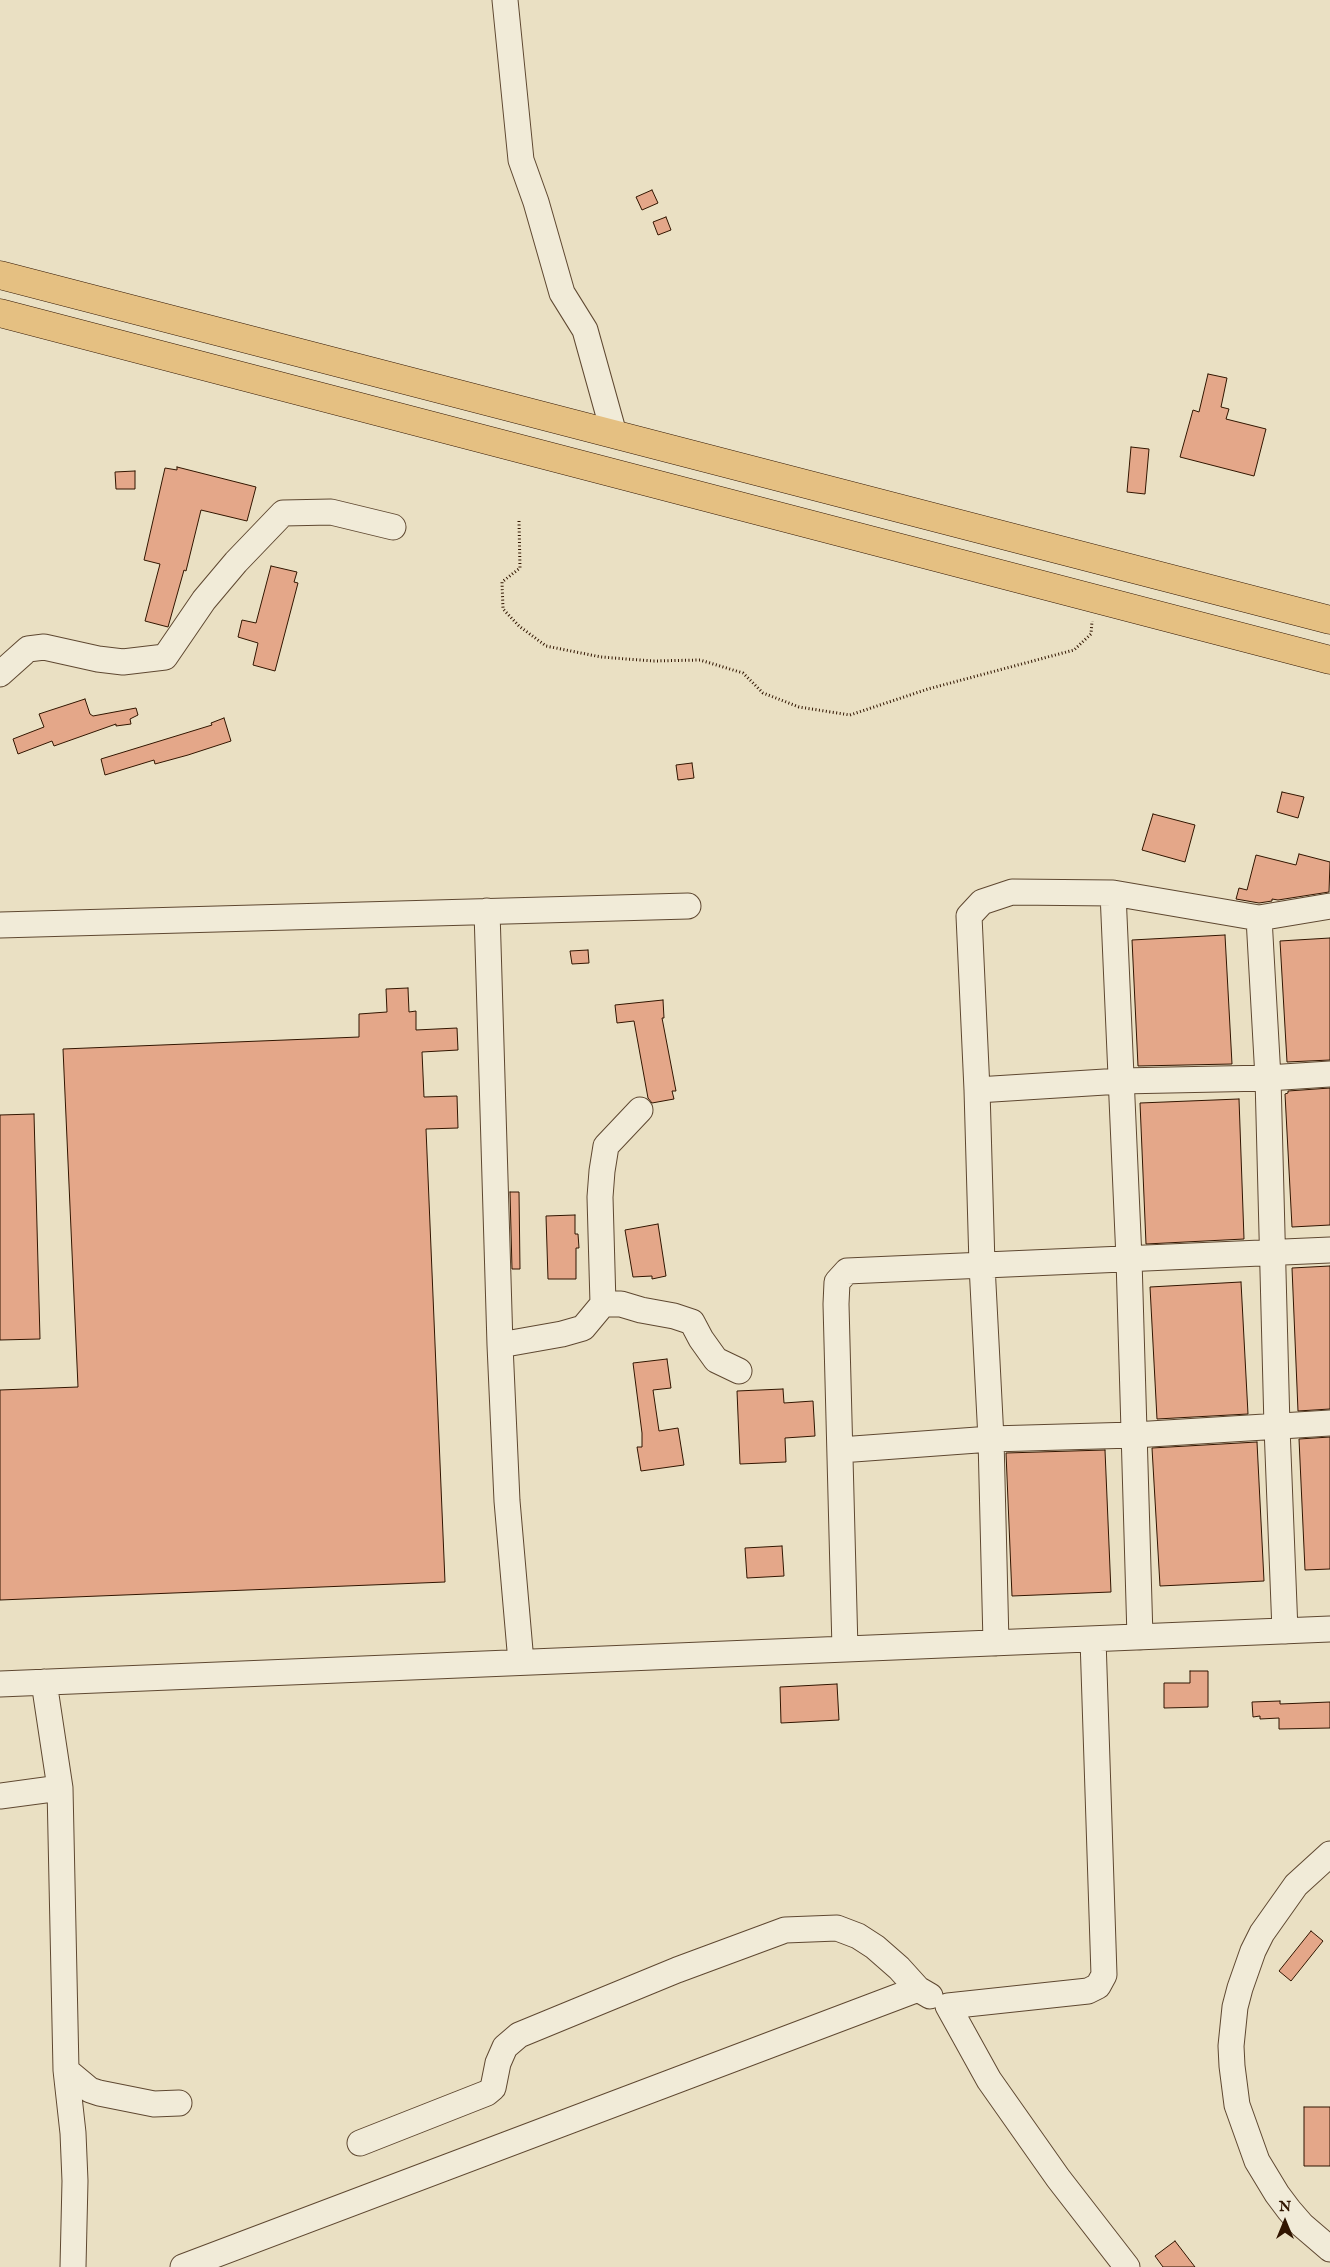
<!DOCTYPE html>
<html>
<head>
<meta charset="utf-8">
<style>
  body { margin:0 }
  #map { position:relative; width:1330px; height:2267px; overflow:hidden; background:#eae0c3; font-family:"IM FELL English",serif }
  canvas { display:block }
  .north { position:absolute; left:1260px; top:2197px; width:50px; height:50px; -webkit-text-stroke:4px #f1ebd8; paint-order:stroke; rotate:0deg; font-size:14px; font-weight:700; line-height:20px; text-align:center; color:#311500 }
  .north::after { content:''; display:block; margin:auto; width:18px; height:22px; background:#311500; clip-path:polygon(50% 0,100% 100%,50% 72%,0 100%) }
</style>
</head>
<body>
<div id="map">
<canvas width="1330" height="2267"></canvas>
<div class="north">N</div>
</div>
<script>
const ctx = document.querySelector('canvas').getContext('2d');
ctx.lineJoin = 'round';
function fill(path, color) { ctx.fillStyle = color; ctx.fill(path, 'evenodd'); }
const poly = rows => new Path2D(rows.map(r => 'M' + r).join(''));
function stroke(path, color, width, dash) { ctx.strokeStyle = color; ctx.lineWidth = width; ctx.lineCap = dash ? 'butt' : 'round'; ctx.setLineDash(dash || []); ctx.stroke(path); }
const building = poly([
  [652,190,658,203,642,210,636,197,652,190],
  [666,217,671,230,658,235,653,222,666,217],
  [1208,374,1227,378,1221,407,1229,409,1226,419,1266,429,1254,476,1180,457,1193,410,1199,412,1208,374],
  [1131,447,1149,449,1145,494,1127,492,1131,447],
  [177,467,256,487,247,521,201,510,186,571,184,570,168,627,145,621,160,564,144,560,165,468,177,470,177,467],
  [135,471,135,489,116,489,115,472,135,471],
  [271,566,297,572,294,582,298,583,275,671,253,665,258,643,238,637,242,620,256,623,271,566],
  [85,699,90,714,93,716,136,708,138,715,130,719,131,724,116,726,116,724,54,746,52,741,18,754,13,739,44,727,39,714,85,699],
  [224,718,231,741,188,755,155,764,154,760,105,775,101,759,212,725,211,723,224,718],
  [692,763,694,778,678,780,676,765,692,763],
  [1282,792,1304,797,1298,818,1277,812,1282,792],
  [1153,814,1195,825,1185,862,1142,850,1153,814],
  [1299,854,1330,862,1329,892,1278,900,1272,899,1272,901,1259,903,1236,899,1239,888,1247,890,1256,855,1296,865,1299,854],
  [1225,935,1232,1064,1138,1066,1132,940,1225,935],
  [1330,938,1330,1060,1287,1062,1280,941,1330,938],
  [588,950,589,963,572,964,570,951,588,950],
  [408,988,409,1012,416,1011,416,1030,457,1028,458,1050,422,1052,424,1097,457,1096,458,1128,426,1129,445,1582,0,1600,0,1390,78,1387,63,1049,359,1037,359,1014,387,1012,386,989,408,988],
  [663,1000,664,1018,662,1018,676,1091,672,1091,674,1099,652,1103,648,1098,634,1021,617,1023,615,1005,663,1000],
  [1330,1088,1330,1225,1292,1227,1285,1094,1288,1093,1288,1091,1330,1088],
  [1239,1099,1244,1239,1146,1244,1140,1103,1239,1099],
  [34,1114,40,1339,0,1340,0,1115,34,1114],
  [510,1192,519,1192,520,1269,512,1269,510,1192],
  [575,1215,575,1234,578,1234,579,1248,576,1248,576,1279,548,1279,546,1216,575,1215],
  [658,1224,666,1276,652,1279,652,1276,633,1277,625,1230,658,1224],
  [1330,1266,1330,1409,1298,1411,1292,1268,1330,1266],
  [1241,1282,1248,1414,1157,1419,1150,1287,1241,1282],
  [667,1359,671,1388,653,1390,659,1431,678,1428,684,1465,641,1471,637,1447,642,1447,642,1433,633,1363,667,1359],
  [783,1389,784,1403,813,1401,815,1436,785,1438,786,1462,740,1464,737,1391,783,1389],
  [1330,1437,1330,1569,1305,1570,1299,1439,1330,1437],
  [1257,1442,1264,1581,1160,1586,1152,1448,1257,1442],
  [1105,1450,1111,1592,1012,1596,1006,1453,1105,1450],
  [782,1546,784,1576,747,1578,745,1548,782,1546],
  [1190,1671,1208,1671,1208,1707,1164,1708,1164,1683,1190,1683,1190,1671],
  [837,1684,839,1720,781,1723,780,1687,837,1684],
  [1280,1701,1280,1704,1330,1702,1330,1728,1279,1729,1279,1718,1260,1719,1260,1716,1253,1717,1252,1702,1280,1701],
  [1311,1931,1323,1941,1291,1981,1279,1971,1311,1931],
  [1304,2107,1330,2107,1330,2166,1304,2166,1304,2107],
  [1175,2241,1195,2267,1163,2267,1155,2256,1175,2241]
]);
const path = poly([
  [519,521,520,568,502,582,503,609,519,626,546,646,601,657,653,661,700,660,743,673,763,693,799,707,850,715,928,689,1074,650,1091,634,1092,621]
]);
const minor = poly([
  [505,0,521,160,536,202,562,293,585,330,614,434],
  [0,674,28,649,44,647,98,659,123,662,165,657,204,600,236,562,283,513,331,512,393,527],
  [1113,893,1129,1259,1140,1637],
  [487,911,500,1345,507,1501,521,1662],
  [1259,918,1268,1078,1277,1427,1285,1631],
  [0,925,688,906],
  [977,1090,1121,1081,1268,1078,1330,1074],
  [603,1304,621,1304,641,1310,674,1316,692,1322,701,1339,716,1360,739,1371],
  [500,1345,562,1334,583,1328,603,1304,600,1197,602,1171,606,1146,640,1110],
  [840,1450,991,1439,1134,1435,1330,1423],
  [1093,1639,1104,1975,1098,1986,1088,1991,948,2006,989,2080,1058,2178,1127,2267],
  [996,1643,991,1439,982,1265,977,1090,969,916,982,902,1012,892,1113,893,1259,918,1330,906],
  [845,1649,836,1304,837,1282,847,1271,1330,1250],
  [0,1684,1330,1629],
  [60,1788,66,2070,73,2133,75,2181,73,2267],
  [0,1796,60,1788,44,1682],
  [1330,1854,1296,1885,1262,1933,1253,1951,1240,1988,1235,2007,1231,2046,1232,2066,1237,2105,1257,2161,1277,2194,1289,2210,1302,2225,1330,2249],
  [66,2070,90,2090,99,2093,154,2104,179,2103],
  [360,2143,487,2093,493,2088,498,2063,505,2047,519,2035,677,1970,785,1930,837,1928,858,1936,875,1947,899,1968,918,1989,930,1996],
  [183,2267,918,1989]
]);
const highway = poly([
  [0,275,1330,620],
  [0,313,1330,660]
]);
fill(building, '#e4a789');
stroke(building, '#311500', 1);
stroke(minor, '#5f4831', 27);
stroke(highway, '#311500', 29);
stroke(path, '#311500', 3, [1, 2.5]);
stroke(minor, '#f1ebd8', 25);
stroke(highway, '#e5c082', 28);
</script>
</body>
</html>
